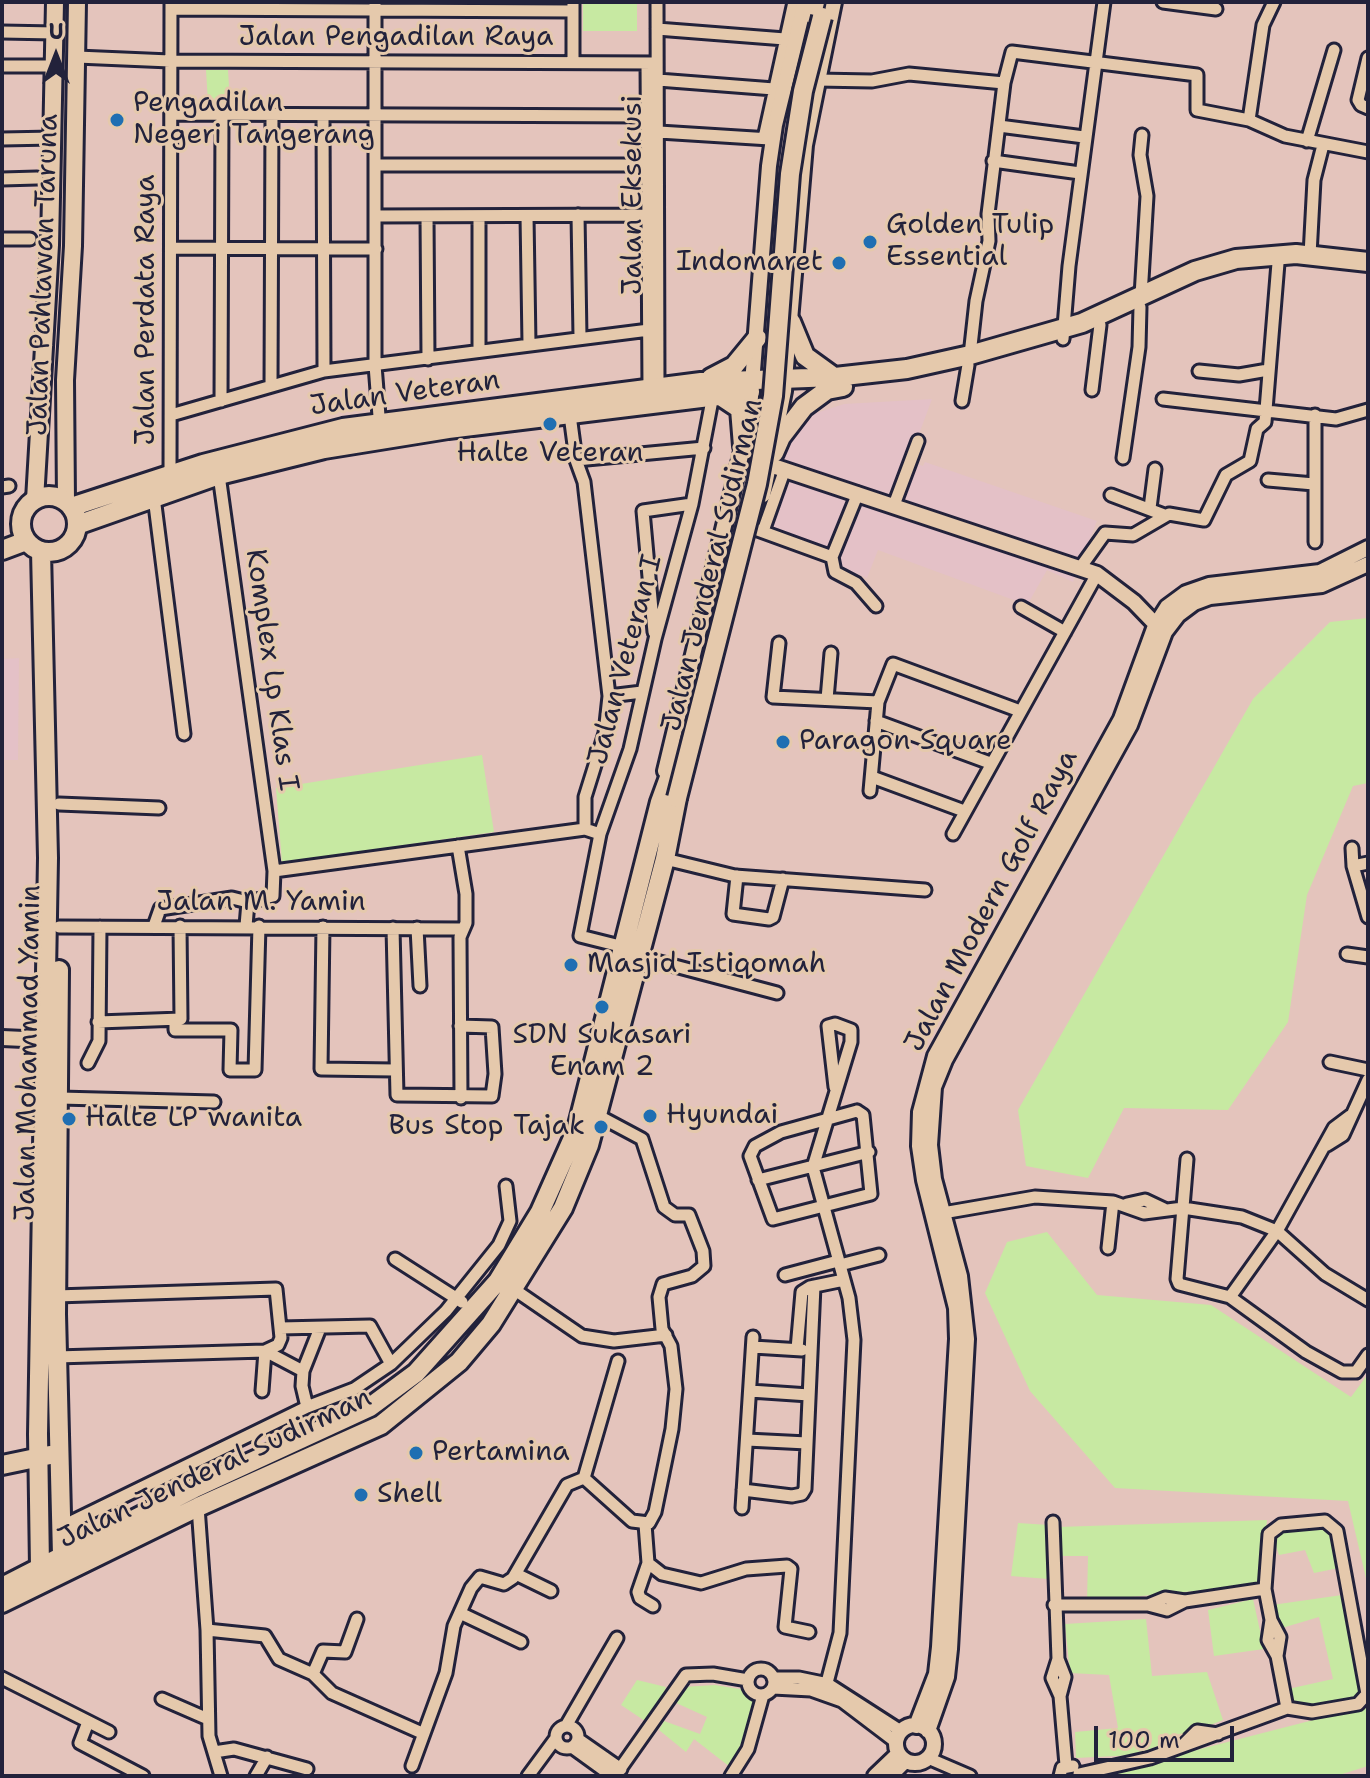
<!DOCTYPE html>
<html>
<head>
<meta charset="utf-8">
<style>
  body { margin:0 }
  #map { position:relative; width:1370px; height:1778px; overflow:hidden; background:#e4c4bc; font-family:"Shantell Sans",sans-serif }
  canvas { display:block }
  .frame { position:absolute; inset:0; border:4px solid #22223b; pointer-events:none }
  .north { position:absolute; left:16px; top:16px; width:80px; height:80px; -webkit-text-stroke:6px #e5c9ac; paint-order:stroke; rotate:0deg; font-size:22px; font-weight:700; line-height:32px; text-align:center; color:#22223b }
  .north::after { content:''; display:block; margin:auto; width:28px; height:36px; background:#22223b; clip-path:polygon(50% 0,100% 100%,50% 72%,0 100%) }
  .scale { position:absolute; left:1094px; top:1726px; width:140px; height:36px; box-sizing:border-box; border:4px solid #22223b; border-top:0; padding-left:10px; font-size:24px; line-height:28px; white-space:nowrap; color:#22223b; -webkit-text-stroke:6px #e5c9ac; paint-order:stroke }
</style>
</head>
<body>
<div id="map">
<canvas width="1370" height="1778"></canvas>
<div class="frame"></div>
<div class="north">U</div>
<div class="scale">100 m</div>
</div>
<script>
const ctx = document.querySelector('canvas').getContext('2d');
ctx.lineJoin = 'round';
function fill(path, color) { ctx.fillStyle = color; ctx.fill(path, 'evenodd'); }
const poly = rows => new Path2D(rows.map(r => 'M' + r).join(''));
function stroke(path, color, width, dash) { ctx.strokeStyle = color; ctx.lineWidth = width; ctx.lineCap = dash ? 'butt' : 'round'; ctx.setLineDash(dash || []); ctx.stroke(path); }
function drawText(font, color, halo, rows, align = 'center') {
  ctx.font = font + ' "Shantell Sans",sans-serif'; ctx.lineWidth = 6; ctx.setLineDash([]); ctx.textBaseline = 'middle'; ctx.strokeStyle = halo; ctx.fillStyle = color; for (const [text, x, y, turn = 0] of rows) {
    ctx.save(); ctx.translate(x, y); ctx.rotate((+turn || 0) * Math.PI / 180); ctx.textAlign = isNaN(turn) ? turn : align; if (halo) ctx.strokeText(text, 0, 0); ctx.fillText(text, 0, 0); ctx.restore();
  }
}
const built = poly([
  [932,399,909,461,923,466,925,462,1097,521,1073,582,1047,570,1029,602,1019,602,878,550,867,578,757,531,782,447,810,415,844,404],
  [19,658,18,760,2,760,2,659]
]);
const green = poly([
  [583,2,637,2,637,31,583,31],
  [206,70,228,70,230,103,208,103],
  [1368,618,1368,783,1353,786,1307,895,1288,1022,1228,1110,1124,1108,1088,1178,1026,1166,1018,1110,1253,699,1330,622],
  [482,755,494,832,282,863,276,788],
  [1047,1232,1097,1295,1211,1305,1351,1397,1368,1374,1368,1587,1348,1501,1115,1488,1030,1391,985,1293,1007,1242],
  [1267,1520,1260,1585,1087,1601,1088,1556,1058,1556,1058,1527],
  [1018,1523,1049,1525,1048,1579,1011,1576],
  [1326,1525,1339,1568,1314,1573,1305,1550,1279,1555,1272,1534],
  [1342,1595,1364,1685,1361,1697,1349,1703,1294,1706,1288,1689,1333,1679,1319,1617,1282,1628,1272,1605],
  [1253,1599,1264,1649,1214,1656,1208,1610],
  [1146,1619,1152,1676,1207,1672,1223,1720,1135,1755,1076,1758,1075,1732,1118,1728,1109,1675,1070,1673,1065,1624],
  [637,1680,666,1687,651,1725,621,1705],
  [715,1685,746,1690,755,1698,746,1733,730,1767,694,1739,686,1752,659,1730,664,1721,700,1734,707,1717,674,1702,682,1687],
  [1368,1706,1368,1766,1336,1776,1095,1776]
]);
const minor = poly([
  [375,2,375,365,380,429],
  [657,2,658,387],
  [1163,2,1216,9],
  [171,9,573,11],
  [657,29,785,39],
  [2,32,55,33],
  [77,57,170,61,657,63],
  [1368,58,1358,100,1361,105,1368,108],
  [573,62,573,2],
  [647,63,649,389],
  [2,66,54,66],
  [658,80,774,89],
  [817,80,872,81,909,74,1004,83],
  [171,114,649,116],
  [323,115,324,371],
  [1249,120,1285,136,1368,152],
  [999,126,1084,137],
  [659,132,770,139],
  [764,138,794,2],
  [2,139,53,138],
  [1307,141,1334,50],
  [993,161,1080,173],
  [376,165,648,165],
  [2,179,37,178],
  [578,215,580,337],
  [376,216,648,215],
  [427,216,428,359],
  [479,216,479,351],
  [527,216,529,344],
  [2,239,30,239],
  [172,248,376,249],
  [1310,255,1314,180,1323,145],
  [1141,296,1147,196,1140,155,1142,135],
  [1063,339,1069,266,1104,2],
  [970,355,976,301,989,241,988,214,1004,83,1012,52,1197,75,1197,110,1249,120,1263,25,1274,2],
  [1199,371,1239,375,1268,370],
  [271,386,272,114],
  [1092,390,1100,325],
  [1163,399,1336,419,1368,410],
  [221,401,222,114],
  [962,401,968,365],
  [171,415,324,371,657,329],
  [570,415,576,460,584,482,609,696,605,733,585,797,585,829,600,834],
  [1315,415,1315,542],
  [1123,458,1139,347,1140,307],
  [576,460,704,448],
  [170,474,171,2],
  [219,475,274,871],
  [1268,480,1314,484],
  [2,487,9,486],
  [1111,495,1164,515],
  [154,497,184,734],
  [894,505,918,441],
  [1150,508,1155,469],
  [755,529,832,557,858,493],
  [763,531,785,469],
  [832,557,835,572,856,583,876,606],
  [1080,568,1105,533,1133,535,1169,514,1204,520,1226,475,1250,461,1257,429,1265,422,1278,263],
  [1021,607,1065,632],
  [654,632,643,511,692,504],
  [779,643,773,697,878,702],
  [609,696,642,692],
  [827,699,831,653],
  [876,721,990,763],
  [872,777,964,811],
  [870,791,878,702,893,664,1020,711],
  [59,804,159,808],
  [953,834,1097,574],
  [458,846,466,894,466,923,460,937,461,1098],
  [1352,848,1353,866,1368,917],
  [665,859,735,876,925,890],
  [1353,866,1368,863],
  [737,876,733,914,769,919,773,917,783,879],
  [154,926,160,909,232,898,248,902],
  [246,926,248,902,273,896,274,871,585,829],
  [59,927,463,929],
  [323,927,321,1069,394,1070],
  [393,928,397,1095,492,1096,495,1074,492,1027,460,1026],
  [417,928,420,986],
  [624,947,580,936,600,834,630,749,655,639,692,504,713,395],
  [1347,954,1368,957],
  [637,956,777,993],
  [175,1021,175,1030,231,1030,230,1070,255,1070,259,926],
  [98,1022,181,1019,180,926],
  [1330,1062,1368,1070],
  [88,1063,99,1041,100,927],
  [60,1098,214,1102],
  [857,1111,863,1115,871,1194,773,1219,750,1156,755,1146,781,1132,857,1111],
  [1327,1145,1343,1135,1368,1080],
  [1187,1159,1177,1279,1179,1284,1230,1297,1306,1352,1342,1372,1356,1372,1368,1355],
  [758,1180,869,1152],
  [1127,1204,1145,1200,1164,1209],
  [937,1214,1035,1197,1113,1202,1144,1213,1183,1208,1242,1217,1277,1231,1325,1274,1368,1300],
  [1108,1248,1113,1202],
  [395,1259,462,1302],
  [840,1265,879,1255],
  [785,1275,838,1261],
  [515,1290,582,1336,614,1341,666,1335],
  [56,1296,276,1289,281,1338,278,1345,265,1351],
  [1230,1297,1277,1231,1334,1128,1350,1116],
  [280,1328,370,1326,391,1364],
  [753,1347,802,1350],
  [797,1349,802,1292,810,1287,844,1280],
  [265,1351,303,1371],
  [56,1357,265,1351,262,1391],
  [750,1391,809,1395],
  [307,1407,302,1386,303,1371,320,1328],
  [747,1440,807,1443],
  [584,1478,618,1361],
  [743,1490,792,1496,802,1494,805,1489,814,1286],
  [198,1507,207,1630,209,1736,221,1776],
  [742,1508,753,1337],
  [1053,1522,1058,1659,1065,1677,1060,1696],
  [645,1524,648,1563,638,1592,640,1598,653,1606],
  [70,1541,73,1521,307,1407,354,1389,391,1364,446,1311,499,1245,510,1221,506,1186],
  [648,1563,662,1574,701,1583,746,1569,787,1566,791,1569,785,1627,809,1632],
  [516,1574,551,1591],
  [1054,1605,1148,1605,1167,1610,1185,1601],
  [1148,1605,1165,1598,1185,1601,1265,1589],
  [460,1613,521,1642],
  [207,1630,265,1636,279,1659,313,1674,332,1693,422,1733],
  [1277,1656,1280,1637,1271,1620,1265,1589,1269,1534,1281,1525,1325,1521,1337,1531,1367,1694,1358,1704,1312,1712,1287,1708],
  [1058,1659,1052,1678,1060,1696,1066,1765],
  '748 1682a13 13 0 1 1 26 0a13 13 0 1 1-26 0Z',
  [313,1674,323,1651,345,1652,357,1619],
  [2,1678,109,1732],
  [773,1678,799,1678,828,1684,901,1731],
  [773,1688,811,1690,842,1701,896,1742],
  [824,1694,840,1633,854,1340,849,1298,813,1167,851,1042,851,1030,835,1024,828,1026,835,1087],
  [162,1699,208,1719],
  [88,1722,80,1743,143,1776],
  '556 1737a11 11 0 1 1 22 0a11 11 0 1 1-22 0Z',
  [566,1726,617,1638],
  [578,1739,621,1769],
  [1184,1744,1197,1731,1218,1734],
  [572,1747,612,1776],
  [214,1752,234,1749,307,1769],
  [928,1758,970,1776],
  [412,1766,446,1673,454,1626,471,1588,480,1577,504,1584,513,1578,567,1485,584,1478,632,1521,649,1523,655,1512,672,1429,676,1389,671,1346,662,1329,659,1297,663,1284,692,1276,704,1266,703,1251,689,1215,675,1215,664,1207,642,1139,597,1115],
  [1079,1774,1150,1758,1287,1708,1277,1656,1268,1640,1271,1620],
  [256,1776,267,1757],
  [528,1776,556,1738],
  [615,1776,686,1675,713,1674,748,1680],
  [731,1776,748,1749,763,1695],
  [1060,1776,1062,1768,1073,1766]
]);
const tertiary = poly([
  [761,462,1097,574,1134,602,1161,630],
  [763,495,784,391,805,145,834,2],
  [665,771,749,422,769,166,775,125,805,2],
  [2,1038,46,1040],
  '896 1744a19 19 0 1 1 38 0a19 19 0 1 1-38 0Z',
  [916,1726,936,1674,939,1647,957,1339,956,1308,924,1180,919,1146,920,1112,935,1056,1121,719,1155,626,1167,607,1186,593,1209,585,1320,572,1368,548],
  [928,1731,947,1677,950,1649,967,1339,960,1276,934,1179,930,1145,934,1087,945,1060,1130,725,1165,632,1178,615,1194,603,1210,597,1322,585,1368,564],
  [875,1776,898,1754],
  [890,1776,905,1761]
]);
const secondary = poly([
  [35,500,50,245,55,2],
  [66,502,65,380,73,246,77,2]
]);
const primary = poly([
  [812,14,815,2],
  [791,322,805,356,834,377],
  [711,378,734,366,757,338],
  [719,395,740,409,743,446],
  [774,453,781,437,804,407,827,390,843,387],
  '21 524a28 28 0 1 1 56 0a28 28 0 1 1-56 0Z',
  [71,507,203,464,343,428,701,382,835,377,907,369,970,355,1082,323,1195,271,1236,259,1296,254,1368,262],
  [77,525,219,475,324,449,448,429,750,392],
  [2,550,26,541],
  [59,970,56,1314,62,1555],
  [2,1465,50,1455],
  [40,1567,38,1434,48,858,41,551],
  [2,1587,197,1487,370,1407,416,1373,498,1281,540,1212,577,1129,660,802,679,750],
  [2,1603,198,1507,381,1425,459,1362,491,1324,563,1208,589,1145,665,859,677,798]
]);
const primaryBridge = poly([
  [677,798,757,484,773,396,790,174,803,91,822,17]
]);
const markers = [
  [117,120,8,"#1f6fb2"],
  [870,242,8,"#1f6fb2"],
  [839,263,8,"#1f6fb2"],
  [550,424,8,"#1f6fb2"],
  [783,742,8,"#1f6fb2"],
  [571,965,8,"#1f6fb2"],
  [602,1007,8,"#1f6fb2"],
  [650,1116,8,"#1f6fb2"],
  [69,1119,8,"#1f6fb2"],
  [601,1127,8,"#1f6fb2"],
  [416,1453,8,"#1f6fb2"],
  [361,1495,8,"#1f6fb2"]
];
const streetNames = [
  ["Jalan Pengadilan Raya",396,38],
  ["Jalan Eksekusi",634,195,-90],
  ["Jalan Pahlawan Taruna",44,275,-88],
  ["Jalan Perdata Raya",147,310,-90],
  ["Jalan Veteran",405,394,-8],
  ["Jalan Jenderal Sudirman",713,565,-76],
  ["Jalan Veteran I",626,660,-75],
  ["Komplex Lp Klas I",271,670,82],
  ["Jalan Modern Golf Raya",992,901,-62],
  ["Jalan M. Yamin",261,903],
  ["Jalan Mohammad Yamin",29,1053,-89],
  ["Jalan Jenderal Sudirman",215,1469,-25]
];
const poiNames = [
  ["Pengadilan",133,104],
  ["Negeri Tangerang",133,136],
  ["Golden Tulip",886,226],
  ["Essential",886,258],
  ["Indomaret",823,263,"right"],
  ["Halte Veteran",550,454,"center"],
  ["Paragon Square",799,742],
  ["Masjid Istiqomah",587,965],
  ["SDN Sukasari",602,1036,"center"],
  ["Enam 2",602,1068,"center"],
  ["Hyundai",666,1116],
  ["Halte LP wanita",85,1119],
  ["Bus Stop Tajak",585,1127,"right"],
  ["Pertamina",432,1453],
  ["Shell",377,1495]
];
fill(built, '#e4c1c7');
fill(green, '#c7e9a2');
stroke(minor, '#22223b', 17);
stroke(tertiary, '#22223b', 20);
stroke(secondary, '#22223b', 22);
stroke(primary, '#22223b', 24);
stroke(minor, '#e5c9ac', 11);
stroke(tertiary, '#e5c9ac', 14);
stroke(secondary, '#e5c9ac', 16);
stroke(primary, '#e5c9ac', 18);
stroke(primaryBridge, '#22223b', 24, []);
stroke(primaryBridge, '#e5c9ac', 18);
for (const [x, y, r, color] of markers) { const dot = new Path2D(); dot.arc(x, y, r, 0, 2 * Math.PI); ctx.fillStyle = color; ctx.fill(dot); stroke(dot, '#e5c9ac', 3); }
drawText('28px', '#22223b', '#e5c9ac', streetNames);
drawText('28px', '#22223b', '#e5c9ac', poiNames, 'left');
</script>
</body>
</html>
